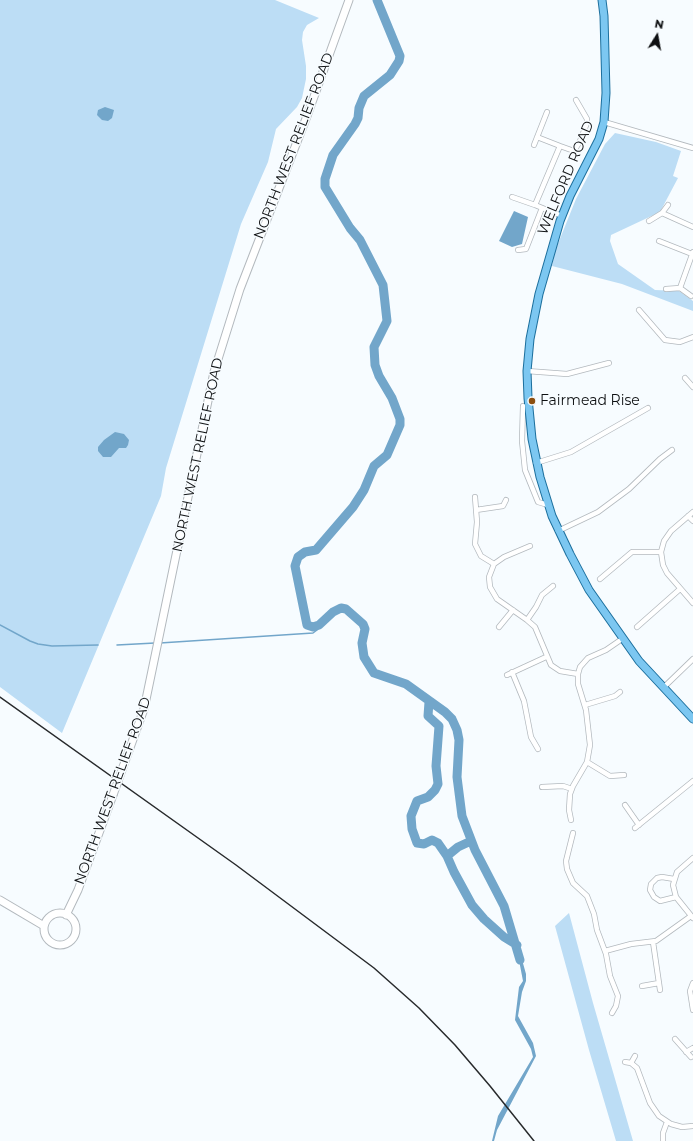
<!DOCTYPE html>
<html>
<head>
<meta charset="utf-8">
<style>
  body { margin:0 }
  #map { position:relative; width:693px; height:1141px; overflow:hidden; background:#f7fcff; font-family:Montserrat,sans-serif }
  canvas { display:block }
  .north { position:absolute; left:637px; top:16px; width:40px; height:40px; -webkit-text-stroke:3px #f7fcff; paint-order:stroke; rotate:11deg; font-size:11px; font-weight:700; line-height:16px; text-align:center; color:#0e1012 }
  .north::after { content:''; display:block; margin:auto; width:14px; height:18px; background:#0e1012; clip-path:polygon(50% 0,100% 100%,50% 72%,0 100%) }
</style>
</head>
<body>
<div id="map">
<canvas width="693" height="1141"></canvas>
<div class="north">N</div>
</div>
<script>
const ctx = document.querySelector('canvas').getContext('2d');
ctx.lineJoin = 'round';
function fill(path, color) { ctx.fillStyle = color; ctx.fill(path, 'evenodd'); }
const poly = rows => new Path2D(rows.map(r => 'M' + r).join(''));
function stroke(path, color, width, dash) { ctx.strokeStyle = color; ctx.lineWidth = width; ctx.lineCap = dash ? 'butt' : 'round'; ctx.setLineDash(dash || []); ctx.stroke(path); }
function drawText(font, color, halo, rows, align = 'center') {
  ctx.font = font + ' Montserrat,sans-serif'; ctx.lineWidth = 3; ctx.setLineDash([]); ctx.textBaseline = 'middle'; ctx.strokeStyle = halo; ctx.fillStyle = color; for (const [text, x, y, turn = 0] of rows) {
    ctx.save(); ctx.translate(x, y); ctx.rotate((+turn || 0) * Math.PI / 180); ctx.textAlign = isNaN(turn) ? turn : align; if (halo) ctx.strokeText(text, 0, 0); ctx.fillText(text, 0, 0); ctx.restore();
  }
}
const green = poly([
  [0,0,275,0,319,18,307,25,303,32,302,40,306,66,306,79,302,98,297,107,276,129,268,162,241,224,166,468,161,496,62,733,0,687],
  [615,133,656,142,681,151,673,176,678,178,660,212,611,235,610,241,618,264,655,290,679,291,693,301,693,311,622,284,552,266,555,251,576,199,605,144],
  [569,913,593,1003,633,1141,616,1141,589,1050,555,926]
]);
const water = poly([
  [105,107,114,110,112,118,108,121,102,120,97,115,98,110],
  [514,211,528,217,522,244,512,247,499,241],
  [115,432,124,434,129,440,128,445,126,448,119,448,111,457,103,457,98,451,98,447,104,440],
  [514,945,519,949,526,974,526,981,522,992,518,1016,533,1043,536,1056,497,1130,494,1141,492,1141,498,1116,533,1057,531,1049,515,1020,519,987,523,981,518,955]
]);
const stream = poly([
  [0,625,30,641,38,644,52,646,98,645],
  [160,643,313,633,317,630,319,625],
  [117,645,155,643]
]);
const river = poly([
  [377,0,400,56,399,61,390,75,364,96,359,108,358,118,355,124,333,155,325,179,325,187,350,228,360,240,383,285,387,321,374,347,375,365,379,376,392,398,400,419,400,425,387,455,374,466,364,490,353,507,316,550,305,552,298,557,295,566,307,625,313,627,319,625,333,612,341,608,346,609,363,624,365,629,362,643,364,657,374,673,406,684,445,712,452,719,457,730,459,740,457,777,462,816,475,850,504,906,520,960],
  [429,702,428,716,439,726,436,766,438,784,435,790,428,797,417,801,411,816,412,829,417,843,424,844,432,840,438,843,447,856],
  [471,841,458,847,447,856,454,872,472,905,484,919,504,937,517,945]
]);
const street = poly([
  [604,122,693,148],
  [537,137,560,146],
  [534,145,547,112],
  [512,197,535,205],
  [662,213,693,227],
  [562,216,535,205,560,146,574,151,580,141,587,123,587,119,576,100],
  [649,221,662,213,668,205],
  [659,241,692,254],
  [518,250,526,249,542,208],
  [680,288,693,252],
  [666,289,680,288,691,296],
  [639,310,665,340,680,342,693,337],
  [527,371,567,374,609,363],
  [685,378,693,387],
  [523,406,522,441,525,470,538,502,548,505],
  [536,463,571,452,648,408],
  [475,497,477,522,475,544,481,556,494,564],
  [476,510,503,506,506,500],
  [693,512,671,531,664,541,661,552,663,565,667,573,693,603],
  [688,516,693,521],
  [558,531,598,512,629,489,660,459,672,450],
  [530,546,504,557,494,564,489,577,490,587,497,599,527,620,535,627,551,665,560,671,578,674],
  [600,579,632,552,661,552],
  [527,620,536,607,542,595,553,586],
  [499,627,513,610],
  [637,627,680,589],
  [512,672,524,701,531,737,538,749],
  [507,675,546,657],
  [663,688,693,659],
  [585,705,615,696,620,692],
  [587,762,610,776,624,775],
  [542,787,563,786,572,789],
  [625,805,639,825],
  [571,820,569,810,570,794,573,786,587,762,590,745,586,710,578,684,578,674,580,667,588,658,606,650,622,639],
  [635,828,693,781],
  [573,833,566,861,567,869,573,883,587,896,594,914,597,930,606,954,610,976,618,996,616,1006,612,1013],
  [693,858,677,872,673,885,676,897,693,918],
  [674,879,662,877,657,878,651,884,650,890,654,897,660,901,676,897],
  [653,942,660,990],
  [605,951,631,944,656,941,691,916],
  [693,983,690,991,693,1010],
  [642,986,659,983],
  [675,1039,691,1057],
  [686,1052,693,1048],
  [625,1062,631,1063,637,1068,650,1103,659,1116,671,1124,682,1127,693,1126],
  [631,1063,635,1056],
  [663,1141,663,1133,667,1122]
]);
const secondary = poly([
  [123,767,144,709,214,372,240,289,307,116,349,0],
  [0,900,44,926],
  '44 929a16 16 0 1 1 32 0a16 16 0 1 1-32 0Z',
  [66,915,78,890,113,795]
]);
const primary = poly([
  [602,0,604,16,606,93,604,122,599,139,570,196,560,221,539,294,530,339,527,371,528,398,532,439,540,477,552,516,570,554,589,590,639,661,693,719]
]);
const rail = poly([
  [0,697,236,865,374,968,419,1008,455,1045,490,1086,534,1141]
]);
const secondaryBridge = poly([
  [113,795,123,767]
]);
const markers = [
  [532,401,4,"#8c4f0f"]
];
const streetNames = [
  ["NORTH WEST RELIEF ROAD",294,146,-69],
  ["WELFORD ROAD",566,178,-67],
  ["NORTH WEST RELIEF ROAD",198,455,-78],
  ["NORTH WEST RELIEF ROAD",113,791,-70]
];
const poiNames = [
  ["Fairmead Rise",540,401]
];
fill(green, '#bcddf5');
fill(water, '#72a6ca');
stroke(stream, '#72a6ca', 1.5);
stroke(river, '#72a6ca', 9);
stroke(street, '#b3b9be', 6);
stroke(secondary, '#b3b9be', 9);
stroke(primary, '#1c6f9d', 9);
stroke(street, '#fff', 4.5);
stroke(secondary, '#fff', 7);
stroke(primary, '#7cc7f1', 7);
stroke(rail, '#282a2c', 1.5);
stroke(secondaryBridge, '#b3b9be', 9, []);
stroke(secondaryBridge, '#fff', 7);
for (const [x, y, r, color] of markers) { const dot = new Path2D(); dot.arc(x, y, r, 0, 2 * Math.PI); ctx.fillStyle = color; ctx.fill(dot); stroke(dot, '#f7fcff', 1.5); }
drawText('14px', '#0e1012', '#f7fcff', streetNames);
drawText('14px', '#0e1012', '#f7fcff', poiNames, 'left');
</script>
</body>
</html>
